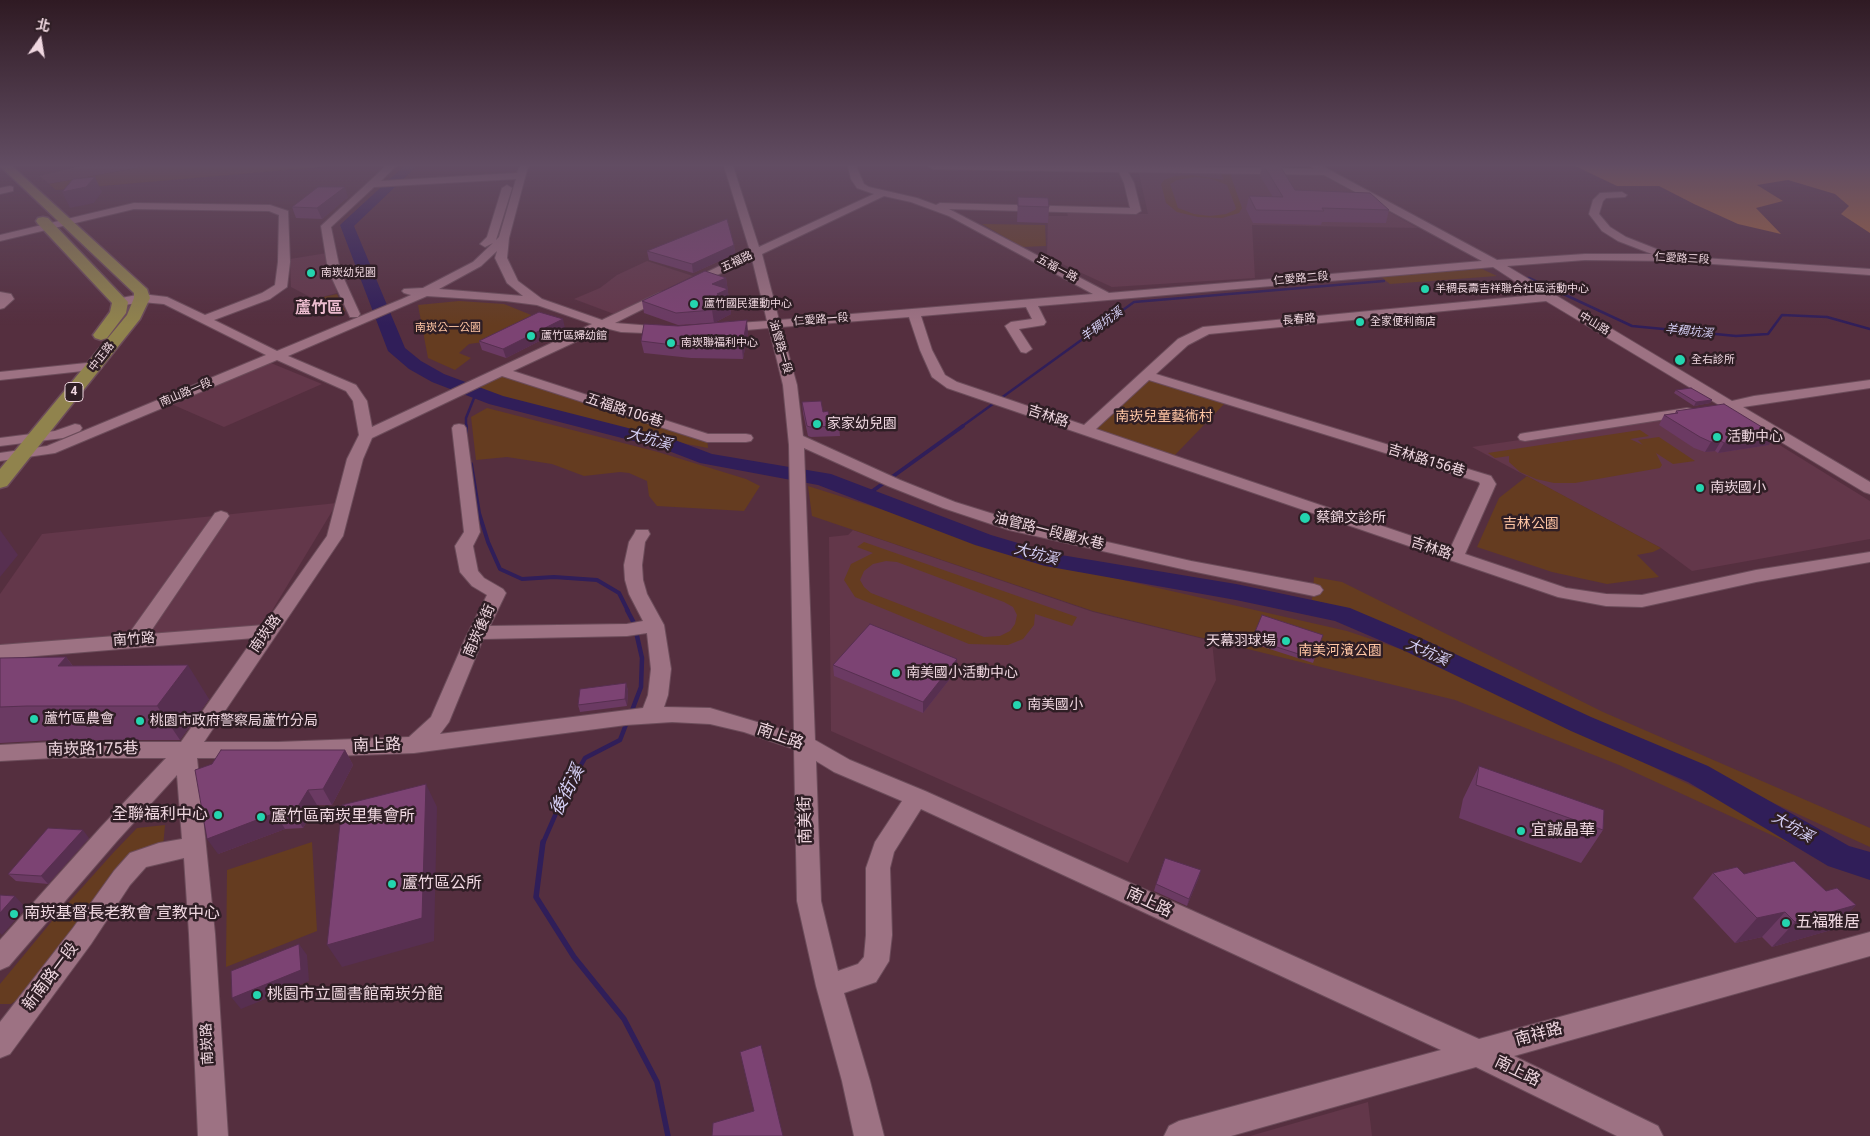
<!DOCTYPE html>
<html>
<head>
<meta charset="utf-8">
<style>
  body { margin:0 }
  #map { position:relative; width:1870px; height:1136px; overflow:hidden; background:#552f3f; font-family:Roboto,"Noto Sans TC",sans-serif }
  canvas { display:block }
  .north { position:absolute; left:15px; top:15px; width:50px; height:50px; -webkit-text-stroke:4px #2f1e25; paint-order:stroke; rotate:13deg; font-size:14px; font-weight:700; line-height:20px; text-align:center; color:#efd7e0 }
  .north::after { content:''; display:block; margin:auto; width:18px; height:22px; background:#efd7e0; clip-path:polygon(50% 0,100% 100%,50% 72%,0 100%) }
</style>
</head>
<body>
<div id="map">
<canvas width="1870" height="1136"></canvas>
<div class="north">北</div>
</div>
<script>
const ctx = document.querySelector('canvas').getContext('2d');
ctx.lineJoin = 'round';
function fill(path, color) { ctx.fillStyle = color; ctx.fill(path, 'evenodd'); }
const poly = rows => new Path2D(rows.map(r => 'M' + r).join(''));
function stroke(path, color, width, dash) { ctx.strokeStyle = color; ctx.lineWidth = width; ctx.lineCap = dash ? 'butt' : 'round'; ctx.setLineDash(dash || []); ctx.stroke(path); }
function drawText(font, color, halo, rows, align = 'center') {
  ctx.font = font + ' Roboto,"Noto Sans TC",sans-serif'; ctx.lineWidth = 5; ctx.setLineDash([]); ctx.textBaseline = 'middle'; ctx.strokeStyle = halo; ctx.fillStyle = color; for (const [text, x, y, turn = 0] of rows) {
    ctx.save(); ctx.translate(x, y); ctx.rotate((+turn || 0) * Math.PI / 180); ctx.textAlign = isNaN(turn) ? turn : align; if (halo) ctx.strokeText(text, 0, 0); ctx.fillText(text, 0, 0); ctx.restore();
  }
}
const built = poly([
  [80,166,147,166,49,184,39,176],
  [1138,170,1319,173,1418,228,1252,225,1255,278,1112,287,1047,257,1048,216,1068,216,1067,212,1148,214],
  [327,253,337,293,314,299,291,287,290,259],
  [647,261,693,276,614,314,574,299,600,288,617,275],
  [266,361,322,384,224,427,169,403],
  [1723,410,1870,501,1870,539,1692,571,1661,548,1472,447],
  [337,503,261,629,0,650,0,594,42,534],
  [853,530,1093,612,1212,641,1216,680,1128,863,831,731,829,537,848,535],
  [1368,1102,1372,1136,1250,1136]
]);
const green = poly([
  [147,166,333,166,56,190,49,184],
  [1221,174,1230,174,1242,208,1239,213,1222,218,1198,217,1177,212,1166,203,1161,184,1164,180,1175,176,1192,175,1224,180],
  [1196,177,1212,179,1227,185,1236,208,1235,210,1226,214,1210,216,1194,214,1178,208,1170,184,1177,180],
  [982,224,1045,225,1046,246,1022,247],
  [1482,269,1497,276,1390,284,1380,276],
  [337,294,345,311,336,317,314,299],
  [459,301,504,304,541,319,490,341,469,344,459,353,471,358,455,370,428,358,418,305],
  [503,372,707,438,708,448,606,429,514,400,493,398,466,389],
  [1148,378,1226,402,1174,456,1093,428],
  [487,408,658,452,746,479,760,486,744,511,657,506,649,496,647,481,629,473,620,472,584,476,552,464,507,457,476,460,471,417],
  [1640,430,1649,436,1630,439,1643,445,1638,440,1659,437,1695,461,1673,464,1656,453,1662,465,1660,468,1575,483,1554,483,1536,479,1520,472,1509,462,1509,456,1495,458,1488,453],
  [1527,476,1661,548,1653,552,1637,555,1659,577,1607,584,1552,572,1477,547,1499,498],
  [808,486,1057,565,1347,631,1433,660,1830,853,1828,861,1619,765,1455,700,1093,611,812,516],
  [864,542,1077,617,1072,626,1035,614,1034,625,1023,639,1008,645,969,644,855,597,844,580,851,564,873,553,857,547],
  [886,561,897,562,1004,602,1013,607,1017,615,1015,624,1010,631,1000,636,984,637,871,593,864,587,860,580,864,571,873,564],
  [1314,577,1342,582,1603,712,1870,828,1870,847,1350,610,1312,600],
  [165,825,163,847,33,989,11,1004,0,1004,0,984,52,921,113,853,137,828],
  [312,842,317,931,226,967,227,870]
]);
const forest = poly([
  [1575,166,1870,166,1870,233,1841,214,1849,206,1835,194,1788,180,1757,185,1783,201,1756,208,1781,234,1738,224,1694,204,1659,186,1617,186]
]);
const streamFar3 = poly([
  [1522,278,1529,278,1632,326,1736,336,1768,334,1782,315,1827,317,1870,329],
  [466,427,466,418,476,393],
  [961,427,1134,302,1384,281]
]);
const streamFar2 = poly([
  [466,426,466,432],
  [471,464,479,513,488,542,500,569,522,579,554,577,597,580,619,593,628,611],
  [867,495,963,426]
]);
const streamFar1 = poly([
  [627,610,634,623,642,658,641,687,631,713],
  [543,843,564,795,585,758,620,740,627,722]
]);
const stream = poly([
  [543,842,536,897,574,957,624,1019,657,1082,668,1136]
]);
const river = poly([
  [404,166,417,166,354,226,405,348,421,361,444,374,503,396,675,440,712,454,831,474,991,535,1055,554,1236,584,1350,608,1423,639,1591,717,1708,766,1849,846,1870,852,1870,880,1828,866,1688,782,1571,731,1405,651,1335,621,1236,600,1045,566,975,545,818,485,700,463,661,448,489,404,432,382,409,369,388,351,340,225,404,166]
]);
const minor = poly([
  [386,166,396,166,381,181,517,173,520,166,528,166,509,238,507,258,518,281,542,299,602,320,659,293,663,292,669,296,615,323,665,327,671,331,669,334,621,332,605,328,513,371,708,434,746,434,751,435,753,438,751,441,746,442,707,442,502,376,372,438,363,459,343,536,204,742,278,742,409,737,431,717,465,639,487,595,472,586,460,572,455,546,464,532,452,428,454,425,459,424,464,425,466,428,480,532,473,546,478,571,484,578,503,589,506,593,490,626,627,624,643,621,629,594,625,580,624,565,629,542,634,534,636,530,648,530,650,534,645,542,642,565,643,580,647,594,664,625,671,669,668,695,664,707,710,708,794,733,789,445,783,385,769,328,724,332,718,328,724,324,767,321,752,259,695,285,687,285,685,283,750,251,724,166,733,166,759,247,874,194,857,188,851,179,848,166,856,166,864,184,869,187,917,198,936,205,940,203,1130,208,1124,183,1119,172,933,169,928,166,1125,166,1314,169,1311,166,1322,166,1497,260,1585,254,1652,254,1618,241,1602,231,1589,214,1593,200,1600,193,1622,192,1627,195,1625,197,1606,198,1603,201,1599,214,1610,227,1626,237,1659,250,1660,252,1658,255,1870,269,1870,275,1670,261,1585,260,1507,266,1732,401,1754,396,1870,380,1870,388,1743,407,1870,482,1870,494,1864,492,1728,410,1720,410,1718,407,1719,405,1546,301,1209,334,1188,345,1156,374,1491,476,1496,484,1465,554,1566,588,1606,594,1642,595,1756,570,1870,552,1870,562,1756,582,1642,607,1606,606,1558,597,947,388,932,377,920,350,909,317,781,327,797,385,803,436,900,480,955,502,1019,522,1191,561,1314,584,1320,586,1323,590,1320,594,1314,596,1191,571,1009,530,943,508,888,486,804,448,815,740,850,760,925,791,1479,1039,1870,932,1870,956,1514,1056,1658,1126,1663,1136,1617,1136,1476,1067,1231,1136,1164,1136,1169,1126,1179,1121,1441,1050,921,809,894,852,890,868,892,935,889,961,876,982,844,993,870,1081,884,1136,854,1136,842,1081,816,986,797,901,794,749,744,732,710,724,672,722,626,725,414,753,278,758,197,758,215,934,228,1136,198,1136,189,934,184,858,146,867,130,885,91,944,10,1054,0,1058,0,1022,73,928,114,871,130,853,159,843,182,839,177,775,117,841,9,966,0,970,0,940,101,827,166,758,54,758,0,761,0,745,54,742,181,742,254,638,0,659,0,645,128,635,215,513,221,511,227,513,229,516,149,634,264,625,327,536,347,459,359,435,353,401,346,391,277,360,55,453,0,461,0,453,47,446,266,355,164,304,142,302,120,306,114,302,116,299,142,294,167,297,205,315,262,293,275,285,278,262,279,215,269,211,134,209,0,241,0,235,134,203,270,205,288,211,290,262,287,287,270,299,214,320,277,351,402,299,411,295,404,293,402,291,404,289,423,288,473,262,493,243,485,247,480,244,487,237,502,188,507,185,512,188,496,240,499,237,516,179,374,187,331,227,340,270,360,314,358,317,350,317,328,270,321,226,386,166],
  [1128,172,1324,175,1482,261,1109,293,949,209,1136,214,1141,211,1134,183,1128,172],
  [884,196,911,202,949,216,1093,294,779,320,762,254,884,196],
  [497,251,495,258,507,283,523,296,439,289,481,266,497,251],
  [1493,267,1536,295,1203,327,1178,339,1084,425,957,382,945,375,932,350,921,316,1026,307,1032,319,1011,322,1005,326,1021,352,1026,353,1032,349,1019,329,1044,325,1046,322,1038,306,1493,267],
  [427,296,506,301,537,305,592,324,372,427,367,401,356,385,288,356,427,296],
  [1149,380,1479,482,1480,484,1450,549,1096,429,1149,380],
  [647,633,651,669,648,695,643,708,440,734,449,722,483,639,627,636,647,633],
  [816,761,834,772,902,801,875,842,866,868,866,935,864,957,858,964,838,971,821,901,816,761],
  [10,186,13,187,13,191,0,194,0,188,10,186],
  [0,292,11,294,14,299,4,308,0,309,0,292],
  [96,362,103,366,101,369,0,380,0,372,96,362],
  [1687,408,1692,409,1694,412,1692,415,1525,441,1520,440,1518,437,1520,434,1525,433,1687,408],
  [75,424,80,425,82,428,80,431,63,438,0,446,0,438,55,431,75,424]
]);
const major = poly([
  [0,166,12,166,147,289,150,298,140,319,7,486,0,488,0,469,127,315,134,298,134,293,0,166],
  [43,217,48,218,128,302,126,313,107,338,101,340,95,338,93,335,110,312,112,303,38,224,36,221,38,218,43,217]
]);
const wall = poly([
  [1262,166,1280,166,1295,190,1389,210,1386,223,1322,222,1321,225,1253,223,1246,209,1249,196,1273,197,1260,176],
  [348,197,322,219,296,218,292,207],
  [1018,197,1049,207,1048,223,1017,222],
  [734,245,735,254,693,273,649,260,647,251],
  [726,278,731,314,714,323,678,325,644,313,642,301],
  [565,328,506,358,482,350,479,341],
  [748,332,743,359,691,358,644,353,641,341],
  [1676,390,1712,400,1710,403,1694,406,1674,393],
  [802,402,823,412,829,416,839,426,840,436,811,437,808,436,803,413],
  [1676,411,1769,445,1718,453,1715,451,1705,452,1694,448,1659,425,1664,415,1675,413],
  [1323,635,1313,663,1251,643,1252,639],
  [66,657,73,666,209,699,180,740,54,740,0,743,0,658],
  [833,665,957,670,923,713,834,676],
  [626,683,628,691,627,706,580,712,578,705],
  [345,750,353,765,332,805,317,805,303,828,285,829,218,854],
  [1479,766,1603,830,1581,863,1459,818,1463,799],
  [89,838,48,884,16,881,8,874],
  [1713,873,1744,874,1826,891,1856,905,1831,930,1772,947,1762,937,1735,943,1693,898],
  [1199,877,1187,906,1154,891,1156,884]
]);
const shadedWall = poly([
  [95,177,102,192,94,203,70,208,62,192],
  [345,187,348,197,322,219,317,208],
  [734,245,735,254,693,273,692,264],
  [726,278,731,314,714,323,712,310,712,284],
  [563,319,565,328,506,358,503,349],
  [747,320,748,332,743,359,742,348],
  [1712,400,1710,403,1694,406,1696,402],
  [1775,435,1769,445,1718,453,1724,443],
  [1721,441,1715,451,1705,452,1711,442],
  [0,530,18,555,0,577],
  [66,657,91,691,58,666],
  [957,659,957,670,923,713,923,702],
  [188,665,209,699,180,740,157,706],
  [626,683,628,691,627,706,625,699],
  [345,750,353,765,332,805,323,789],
  [426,784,437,807,434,941,342,967,327,945],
  [308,790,317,805,303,828,294,813],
  [275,813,285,829,218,854,207,839],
  [83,830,89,838,48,884,41,876],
  [1201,870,1199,877,1187,906,1189,899],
  [15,896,26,908,2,935,0,933,0,913],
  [1856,905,1831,930,1772,947,1795,922],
  [1785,912,1762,937,1735,943,1757,918],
  [299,944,307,955,309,981,241,1009,232,998]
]);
const building = poly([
  [1264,166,1280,166,1295,190,1370,193,1389,210,1322,208,1324,211,1256,210,1249,196,1283,197,1264,166],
  [95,177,86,187,62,192,73,179,95,177],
  [318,187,345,187,317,208,292,207,318,187],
  [1018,197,1048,198,1049,207,1018,206,1018,197],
  [727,219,734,245,692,264,647,251,727,219],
  [705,271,726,278,712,284,728,289,717,294,725,297,722,299,730,301,712,310,676,313,642,301,705,271],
  [539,312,563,319,503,349,479,341,539,312],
  [747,320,742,348,689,347,641,341,644,324,678,326,747,320],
  [1691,388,1712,400,1696,402,1676,390,1691,388],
  [821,401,823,412,828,411,829,416,836,416,839,426,810,427,807,426,802,402,821,401],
  [1724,404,1775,435,1724,443,1721,441,1711,442,1700,437,1664,415,1678,413,1676,411,1724,404],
  [1262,615,1323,635,1314,659,1252,639,1262,615],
  [870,624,957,659,923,702,833,665,870,624],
  [66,657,58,666,188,665,157,706,27,706,0,707,0,658,66,657],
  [626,683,625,699,578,705,580,689,626,683],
  [221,750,345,750,323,789,308,790,294,813,275,813,207,839,195,770,212,764,221,750],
  [1479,766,1604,810,1603,830,1476,785,1479,766],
  [426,784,422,918,327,945,342,805,426,784],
  [48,828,83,830,41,876,8,874,48,828],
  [1165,858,1201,870,1189,899,1156,884,1165,858],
  [1794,861,1826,891,1837,888,1856,905,1795,922,1785,912,1757,918,1713,873,1737,867,1744,874,1794,861],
  [0,895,15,896,0,913,0,895],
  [299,944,301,970,232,998,231,971,299,944],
  [761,1045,783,1136,712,1136,713,1123,754,1111,740,1052,761,1045]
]);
const markers = [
  [311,273,5,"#24d5af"],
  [1425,289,5,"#24d5af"],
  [694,304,5,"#24d5af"],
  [1360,322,5,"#24d5af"],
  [531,336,5,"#24d5af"],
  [671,343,5,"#24d5af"],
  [1680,360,6,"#24d5af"],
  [817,424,5,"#24d5af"],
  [1717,437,5,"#24d5af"],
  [1700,488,5,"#24d5af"],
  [1305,518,6,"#24d5af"],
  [1286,641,5,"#24d5af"],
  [896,673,5,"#24d5af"],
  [1017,705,5,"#24d5af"],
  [34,719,5,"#24d5af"],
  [140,721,5,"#24d5af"],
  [218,815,5,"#24d5af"],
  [261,817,5,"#24d5af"],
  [1521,831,5,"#24d5af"],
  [392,884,5,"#24d5af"],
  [14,914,5,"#24d5af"],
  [1786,923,5,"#24d5af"],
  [257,995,5,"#24d5af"]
];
const farStreetnames = [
  ["仁愛路三段",1682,259,3],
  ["五福路",737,262,-25],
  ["五福一路",1057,269,28],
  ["仁愛路二段",1301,279,-5],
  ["仁愛路一段",821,320,-4],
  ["長春路",1299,320,-5],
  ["中山路",1594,324,31],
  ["油管路一段",780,347,74],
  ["中正路",102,357,-52],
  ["南山路一段",186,393,-23]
];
const farPoinames = [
  ["南崁幼兒園",321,273],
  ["羊稠長壽吉祥聯合社區活動中心",1435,289],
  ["蘆竹國民運動中心",704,304],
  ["全家便利商店",1370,322],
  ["蘆竹區婦幼館",541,336],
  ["南崁聯福利中心",681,343],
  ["全右診所",1691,360]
];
const farParknames = [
  ["南崁公一公園",448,328]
];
const farWaternames = [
  ["羊稠坑溪",1102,325,-36],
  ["羊稠坑溪",1689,332,6]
];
const shields = [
  [74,392,18]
];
const shieldNames = [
  ["4",74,392]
];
const streetNames = [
  ["五福路106巷",624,411,18],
  ["吉林路",1048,417,18],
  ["吉林路156巷",1426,461,17],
  ["油管路一段麗水巷",1049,532,14],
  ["吉林路",1431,549,19],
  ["南崁後街",480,631,-66],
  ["南崁路",266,634,-55],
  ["南竹路",134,640,-4],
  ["南崁路",208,1044,-93]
];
const parkNames = [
  ["南崁兒童藝術村",1164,417],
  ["吉林公園",1531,524],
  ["南美河濱公園",1340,651]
];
const poiNames = [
  ["家家幼兒園",827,424],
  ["活動中心",1727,437],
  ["南崁國小",1710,488],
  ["蔡錦文診所",1316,518],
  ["天幕羽球場",1276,641,"right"],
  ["南美國小活動中心",906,673],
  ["南美國小",1027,705],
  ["蘆竹區農會",44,719],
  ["桃園市政府警察局蘆竹分局",150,721]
];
const waterNames = [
  ["大坑溪",649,440,16],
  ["大坑溪",1036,555,15],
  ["大坑溪",1427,653,24],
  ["大坑溪",1792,828,30]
];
const farDistrictnames = [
  ["蘆竹區",319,309]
];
const nearStreetnames = [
  ["南上路",780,737,19],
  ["南上路",377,746,-2],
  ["南崁路175巷",93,750,-1],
  ["南美街",806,820,-91],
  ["南上路",1149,903,25],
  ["新南路一段",51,977,-53],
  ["南祥路",1539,1035,-15],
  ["南上路",1517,1072,26]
];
const nearPoinames = [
  ["全聯福利中心",208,815,"right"],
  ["蘆竹區南崁里集會所",271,817],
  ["宜誠晶華",1531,831],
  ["蘆竹區公所",402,884],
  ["南崁基督長老教會 宣教中心",24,914],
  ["五福雅居",1796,923],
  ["桃園市立圖書館南崁分館",267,995]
];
const nearWaternames = [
  ["後街溪",568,791,-63]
];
fill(built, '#63374a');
fill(green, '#653c20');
fill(forest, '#a6653a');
stroke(streamFar3, '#301e59', 2.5);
stroke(streamFar2, '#301e59', 4);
stroke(streamFar1, '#301e59', 4.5);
stroke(stream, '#301e59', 5.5);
fill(river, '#301e59');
stroke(minor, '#6c4c5a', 2);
stroke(major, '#6c4c5a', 3);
fill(minor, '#9d7283');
fill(major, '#90834d');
fill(wall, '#6b3a63');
fill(shadedWall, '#572f50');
fill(building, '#7c4373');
stroke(building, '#572f50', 1);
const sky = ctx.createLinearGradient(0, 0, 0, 325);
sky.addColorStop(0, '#2f1a23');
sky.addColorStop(0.51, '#624d63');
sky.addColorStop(1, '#624d6300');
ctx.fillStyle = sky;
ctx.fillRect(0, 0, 1870, 325);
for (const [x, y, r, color] of markers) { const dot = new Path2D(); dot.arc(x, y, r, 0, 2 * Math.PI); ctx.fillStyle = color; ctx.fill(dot); stroke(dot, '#2f1e25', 2); }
drawText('11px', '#efd7e0', '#2f1e25', farStreetnames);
drawText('11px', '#efd7e0', '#2f1e25', farPoinames, 'left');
drawText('11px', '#ffc6a4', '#2f1e25', farParknames);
drawText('italic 12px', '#d5cff5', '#2f1e25', farWaternames);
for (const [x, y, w] of shields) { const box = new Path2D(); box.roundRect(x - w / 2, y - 9.5, w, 19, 4); ctx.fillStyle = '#2f1e25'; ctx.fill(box); stroke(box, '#efd7e0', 1); }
drawText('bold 12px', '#efd7e0', null, shieldNames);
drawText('14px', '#efd7e0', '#2f1e25', streetNames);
drawText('14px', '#ffc6a4', '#2f1e25', parkNames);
drawText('14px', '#efd7e0', '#2f1e25', poiNames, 'left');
drawText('italic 15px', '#d5cff5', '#2f1e25', waterNames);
drawText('bold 16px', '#ebbbce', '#2f1e25', farDistrictnames);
drawText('16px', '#efd7e0', '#2f1e25', nearStreetnames);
drawText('16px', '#efd7e0', '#2f1e25', nearPoinames, 'left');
drawText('italic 18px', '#d5cff5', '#2f1e25', nearWaternames);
</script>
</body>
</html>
